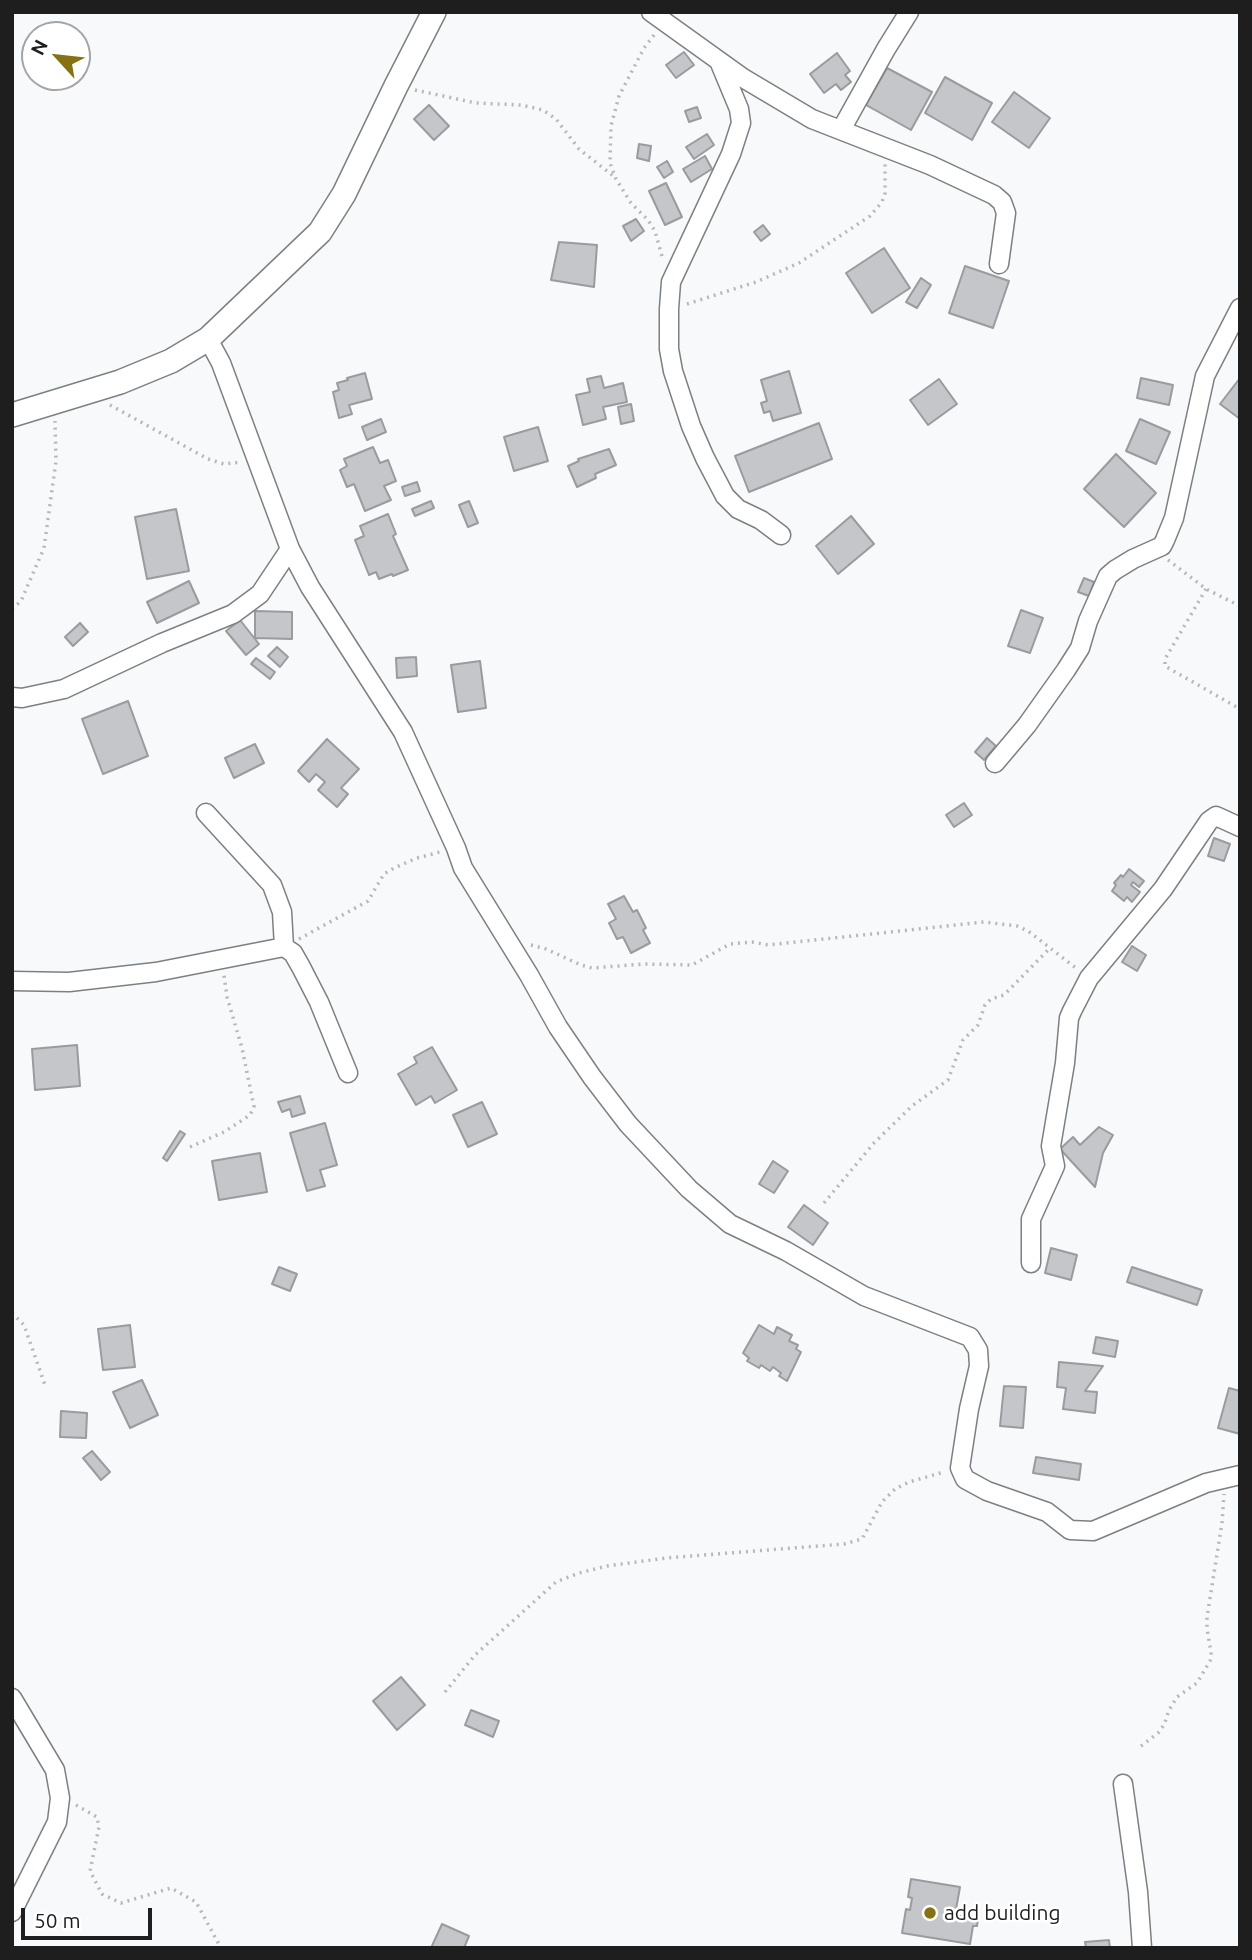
<!DOCTYPE html>
<html>
<head>
<meta charset="utf-8">
<style>
  body { margin:0 }
  #map { position:relative; width:1252px; height:1960px; overflow:hidden; background:#f7f9fb; font-family:Ubuntu,sans-serif }
  canvas { display:block }
  .frame { position:absolute; inset:0; border:14px solid #1e1e1f; pointer-events:none }
  .north { position:absolute; left:21px; top:21px; width:70px; height:70px; box-sizing:border-box; background:#fff; border:2px solid #a5a5a5; border-radius:50%; rotate:297deg; font-size:19px; font-weight:700; line-height:28px; text-align:center; color:#1e1e1f }
  .north::after { content:''; display:block; margin:auto; width:24px; height:32px; background:#867213; clip-path:polygon(50% 0,100% 100%,50% 72%,0 100%) }
  .scale { position:absolute; left:21px; top:1908px; width:131px; height:32px; box-sizing:border-box; border:4px solid #1e1e1f; border-top:0; padding-left:9px; font-size:21px; line-height:24px; white-space:nowrap; color:#1e1e1f; -webkit-text-stroke:5px #fff; paint-order:stroke }
</style>
</head>
<body>
<div id="map">
<canvas width="1252" height="1960"></canvas>
<div class="frame"></div>
<div class="north">N</div>
<div class="scale">50 m</div>
</div>
<script>
const ctx = document.querySelector('canvas').getContext('2d');
ctx.lineJoin = 'round';
function fill(path, color) { ctx.fillStyle = color; ctx.fill(path, 'evenodd'); }
const poly = rows => new Path2D(rows.map(r => 'M' + r).join(''));
function stroke(path, color, width, dash) { ctx.strokeStyle = color; ctx.lineWidth = width; ctx.lineCap = dash ? 'butt' : 'round'; ctx.setLineDash(dash || []); ctx.stroke(path); }
function drawText(font, color, halo, rows, align = 'center') {
  ctx.font = font + ' Ubuntu,sans-serif'; ctx.lineWidth = 5; ctx.setLineDash([]); ctx.textBaseline = 'middle'; ctx.strokeStyle = halo; ctx.fillStyle = color; for (const [text, x, y, turn = 0] of rows) {
    ctx.save(); ctx.translate(x, y); ctx.rotate((+turn || 0) * Math.PI / 180); ctx.textAlign = isNaN(turn) ? turn : align; if (halo) ctx.strokeText(text, 0, 0); ctx.fillText(text, 0, 0); ctx.restore();
  }
}
const building = poly([
  [684,52,694,65,676,78,666,65,684,52],
  [837,53,850,71,845,75,851,82,841,90,836,84,824,93,810,74,837,53],
  [887,68,932,92,911,130,866,105,887,68],
  [945,77,992,103,972,140,925,113,945,77],
  [1014,92,1050,118,1029,148,992,122,1014,92],
  [429,105,449,126,434,140,414,119,429,105],
  [697,107,701,118,689,122,685,111,697,107],
  [707,134,714,145,694,159,686,147,707,134],
  [639,144,651,146,649,161,637,158,639,144],
  [705,156,712,169,691,182,683,169,705,156],
  [667,161,673,172,664,178,657,167,667,161],
  [666,183,682,217,665,225,649,191,666,183],
  [636,219,644,231,631,241,623,226,636,219],
  [763,225,770,234,761,241,754,232,763,225],
  [559,242,597,245,594,287,551,280,559,242],
  [884,248,910,288,872,313,846,273,884,248],
  [965,266,1009,281,993,328,949,313,965,266],
  [921,278,931,285,917,308,906,302,921,278],
  [789,371,801,413,773,421,770,411,764,413,761,403,767,401,761,380,789,371],
  [365,373,372,399,349,405,352,414,339,418,333,392,339,390,337,383,348,380,347,378,365,373],
  [601,376,604,388,623,383,627,402,603,407,606,419,583,425,576,395,590,392,587,379,601,376],
  [1141,378,1173,385,1169,405,1137,398,1141,378],
  [1240,378,1240,419,1220,404,1240,378],
  [939,379,957,404,928,425,910,400,939,379],
  [631,404,634,421,621,424,618,407,631,404],
  [381,419,386,432,367,440,362,427,381,419],
  [1140,419,1170,432,1156,464,1126,451,1140,419],
  [819,423,832,459,749,492,735,456,819,423],
  [538,427,548,461,514,471,504,437,538,427],
  [373,447,380,463,388,460,396,481,384,486,391,500,365,511,354,484,347,487,340,470,347,466,344,459,373,447],
  [609,449,616,465,595,474,596,478,577,487,568,466,579,461,578,459,609,449],
  [1116,454,1156,493,1124,527,1084,489,1116,454],
  [417,482,420,491,405,496,402,487,417,482],
  [431,501,434,508,415,516,412,509,431,501],
  [469,501,478,523,468,527,459,505,469,501],
  [176,509,189,571,147,579,135,517,176,509],
  [388,514,396,534,393,536,408,570,393,576,392,574,379,579,376,572,369,575,355,540,364,536,360,526,388,514],
  [851,516,874,544,838,574,816,546,851,516],
  [1084,578,1094,582,1089,596,1078,592,1084,578],
  [189,581,199,603,157,623,147,602,189,581],
  [1021,610,1043,618,1030,653,1008,646,1021,610],
  [255,611,292,612,292,639,255,638,255,611],
  [240,620,259,644,246,655,226,631,240,620],
  [80,623,88,632,73,646,65,637,80,623],
  [277,647,288,657,280,667,268,656,277,647],
  [416,657,417,676,397,678,396,658,416,657],
  [256,658,275,672,270,679,251,664,256,658],
  [480,661,486,708,458,712,451,665,480,661],
  [128,701,148,756,103,774,82,719,128,701],
  [987,738,996,746,984,760,975,752,987,738],
  [327,739,359,769,341,788,348,794,337,807,318,790,325,782,316,774,309,782,298,771,327,739],
  [255,744,264,763,234,778,225,758,255,744],
  [964,803,972,815,954,827,946,815,964,803],
  [1214,838,1230,844,1224,861,1208,856,1214,838],
  [1129,869,1144,881,1139,887,1133,882,1131,885,1140,892,1132,902,1127,897,1124,901,1112,891,1116,885,1114,883,1121,875,1123,877,1129,869],
  [624,896,633,912,637,910,646,928,643,930,650,943,631,953,623,937,617,939,609,923,616,919,608,904,624,896],
  [1132,946,1146,955,1137,971,1122,962,1132,946],
  [77,1045,80,1086,35,1090,32,1049,77,1045],
  [432,1047,457,1090,435,1103,431,1096,416,1105,398,1074,417,1063,414,1057,432,1047],
  [300,1096,305,1113,292,1117,290,1109,282,1112,278,1102,300,1096],
  [482,1102,497,1134,468,1147,453,1115,482,1102],
  [325,1123,337,1165,320,1170,325,1186,307,1191,290,1133,325,1123],
  [1099,1127,1113,1135,1103,1153,1095,1187,1060,1149,1073,1137,1080,1145,1099,1127],
  [180,1131,185,1134,167,1161,163,1158,180,1131],
  [260,1153,267,1192,219,1200,212,1161,260,1153],
  [773,1161,788,1171,774,1193,759,1184,773,1161],
  [804,1205,828,1223,813,1245,788,1227,804,1205],
  [1051,1248,1077,1255,1071,1280,1045,1273,1051,1248],
  [279,1267,297,1274,290,1291,272,1284,279,1267],
  [1132,1267,1202,1290,1197,1305,1127,1282,1132,1267],
  [130,1325,135,1367,103,1370,98,1329,130,1325],
  [759,1325,774,1334,777,1327,792,1335,789,1341,798,1345,796,1349,801,1352,787,1381,779,1376,781,1373,773,1367,770,1371,761,1365,759,1368,747,1361,749,1358,743,1353,759,1325],
  [1096,1337,1118,1341,1115,1357,1093,1353,1096,1337],
  [1059,1362,1103,1366,1085,1391,1097,1392,1095,1413,1063,1409,1066,1388,1057,1387,1059,1362],
  [142,1380,158,1415,130,1428,113,1392,142,1380],
  [1004,1386,1026,1387,1023,1428,1000,1426,1004,1386],
  [1229,1388,1240,1391,1240,1434,1218,1428,1229,1388],
  [61,1411,87,1413,86,1438,60,1437,61,1411],
  [92,1451,110,1472,101,1480,83,1458,92,1451],
  [1036,1457,1081,1464,1079,1480,1033,1473,1036,1457],
  [401,1677,425,1705,397,1730,373,1701,401,1677],
  [471,1710,499,1721,493,1737,465,1725,471,1710],
  [911,1879,960,1887,955,1915,978,1919,977,1926,973,1926,970,1944,902,1933,906,1909,910,1910,912,1898,908,1897,911,1879],
  [442,1924,469,1936,464,1948,431,1948,442,1924],
  [1109,1940,1110,1948,1086,1948,1085,1942,1109,1940]
]);
const path = poly([
  [654,35,644,48,619,96,611,126,610,163,616,179,631,203,648,220,655,231,663,260],
  [415,90,476,103,521,105,543,110,556,119,579,149,616,178],
  [687,304,756,282,799,263,870,216,882,202,885,193,885,164],
  [110,405,208,459,224,464,242,462],
  [1168,560,1206,589,1240,606],
  [1206,589,1165,659,1165,666,1240,709],
  [12,609,21,601,44,548,56,461,55,421],
  [299,939,368,901,384,874,394,868,417,858,440,852],
  [531,945,546,949,581,965,592,968,644,964,692,965,730,944,752,942,768,945,984,922,1017,926,1028,931,1076,968],
  [190,1147,224,1132,250,1115,254,1107,242,1048,227,997,224,975],
  [824,1203,874,1143,912,1106,948,1080,963,1040,978,1025,985,1005,991,999,1004,995,1009,990,1050,948],
  [12,1313,24,1325,45,1385],
  [445,1692,475,1655,556,1582,579,1573,607,1566,666,1558,844,1544,862,1539,882,1502,895,1489,909,1482,944,1472],
  [1141,1746,1158,1733,1164,1725,1169,1710,1177,1697,1197,1683,1210,1661,1211,1653,1207,1628,1207,1617,1222,1523,1224,1494],
  [76,1805,97,1817,99,1827,90,1871,102,1894,121,1903,171,1888,196,1902,221,1948]
]);
const minor = poly([
  [651,12,743,78,812,119,930,165,994,195,1002,202,1006,213,999,264],
  [719,61,739,109,741,123,731,154,671,282,669,309,669,349,673,371,691,426,705,458,725,496,738,509,761,520,781,535],
  [841,130,886,49,909,12],
  [208,339,221,363,290,549,310,587,403,732,456,848,463,868,529,975,558,1027,592,1077,628,1124,689,1189,730,1224,786,1251,864,1296,970,1337,978,1350,979,1366,969,1409,960,1468,965,1479,987,1491,1047,1512,1070,1530,1093,1531,1206,1483,1240,1475],
  [12,697,22,698,64,689,162,643,233,614,260,594,290,549],
  [995,763,1027,725,1066,670,1080,648,1088,621,1108,576,1115,570,1133,559,1162,546,1165,540,1174,518,1205,376,1240,308],
  [206,813,272,885,282,912,284,947],
  [12,981,69,982,156,972,284,947,293,953,301,967,319,1002,348,1073],
  [1031,1263,1031,1219,1055,1166,1051,1146,1065,1063,1069,1018,1072,1011,1089,978,1163,889,1209,821,1216,816,1240,827],
  [12,1698,55,1770,60,1798,57,1822,12,1912],
  [1123,1784,1138,1892,1142,1948]
]);
const tertiary = poly([
  [12,415,120,382,171,361,208,339,320,232,344,194,396,86,434,12]
]);
const markers = [
  [930,1913,7,"#867213"]
];
const poiNames = [
  ["add building",944,1913]
];
fill(building, '#c4c6c9');
stroke(building, '#999b9d', 2);
stroke(minor, '#7d7f82', 21);
stroke(tertiary, '#7d7f82', 26);
stroke(path, '#b5b7b9', 3.5, [2, 5]);
stroke(minor, '#fff', 18);
stroke(tertiary, '#fff', 23);
for (const [x, y, r, color] of markers) { const dot = new Path2D(); dot.arc(x, y, r, 0, 2 * Math.PI); ctx.fillStyle = color; ctx.fill(dot); stroke(dot, '#fff', 2.5); }
drawText('21px', '#1e1e1f', '#fff', poiNames, 'left');
</script>
</body>
</html>
